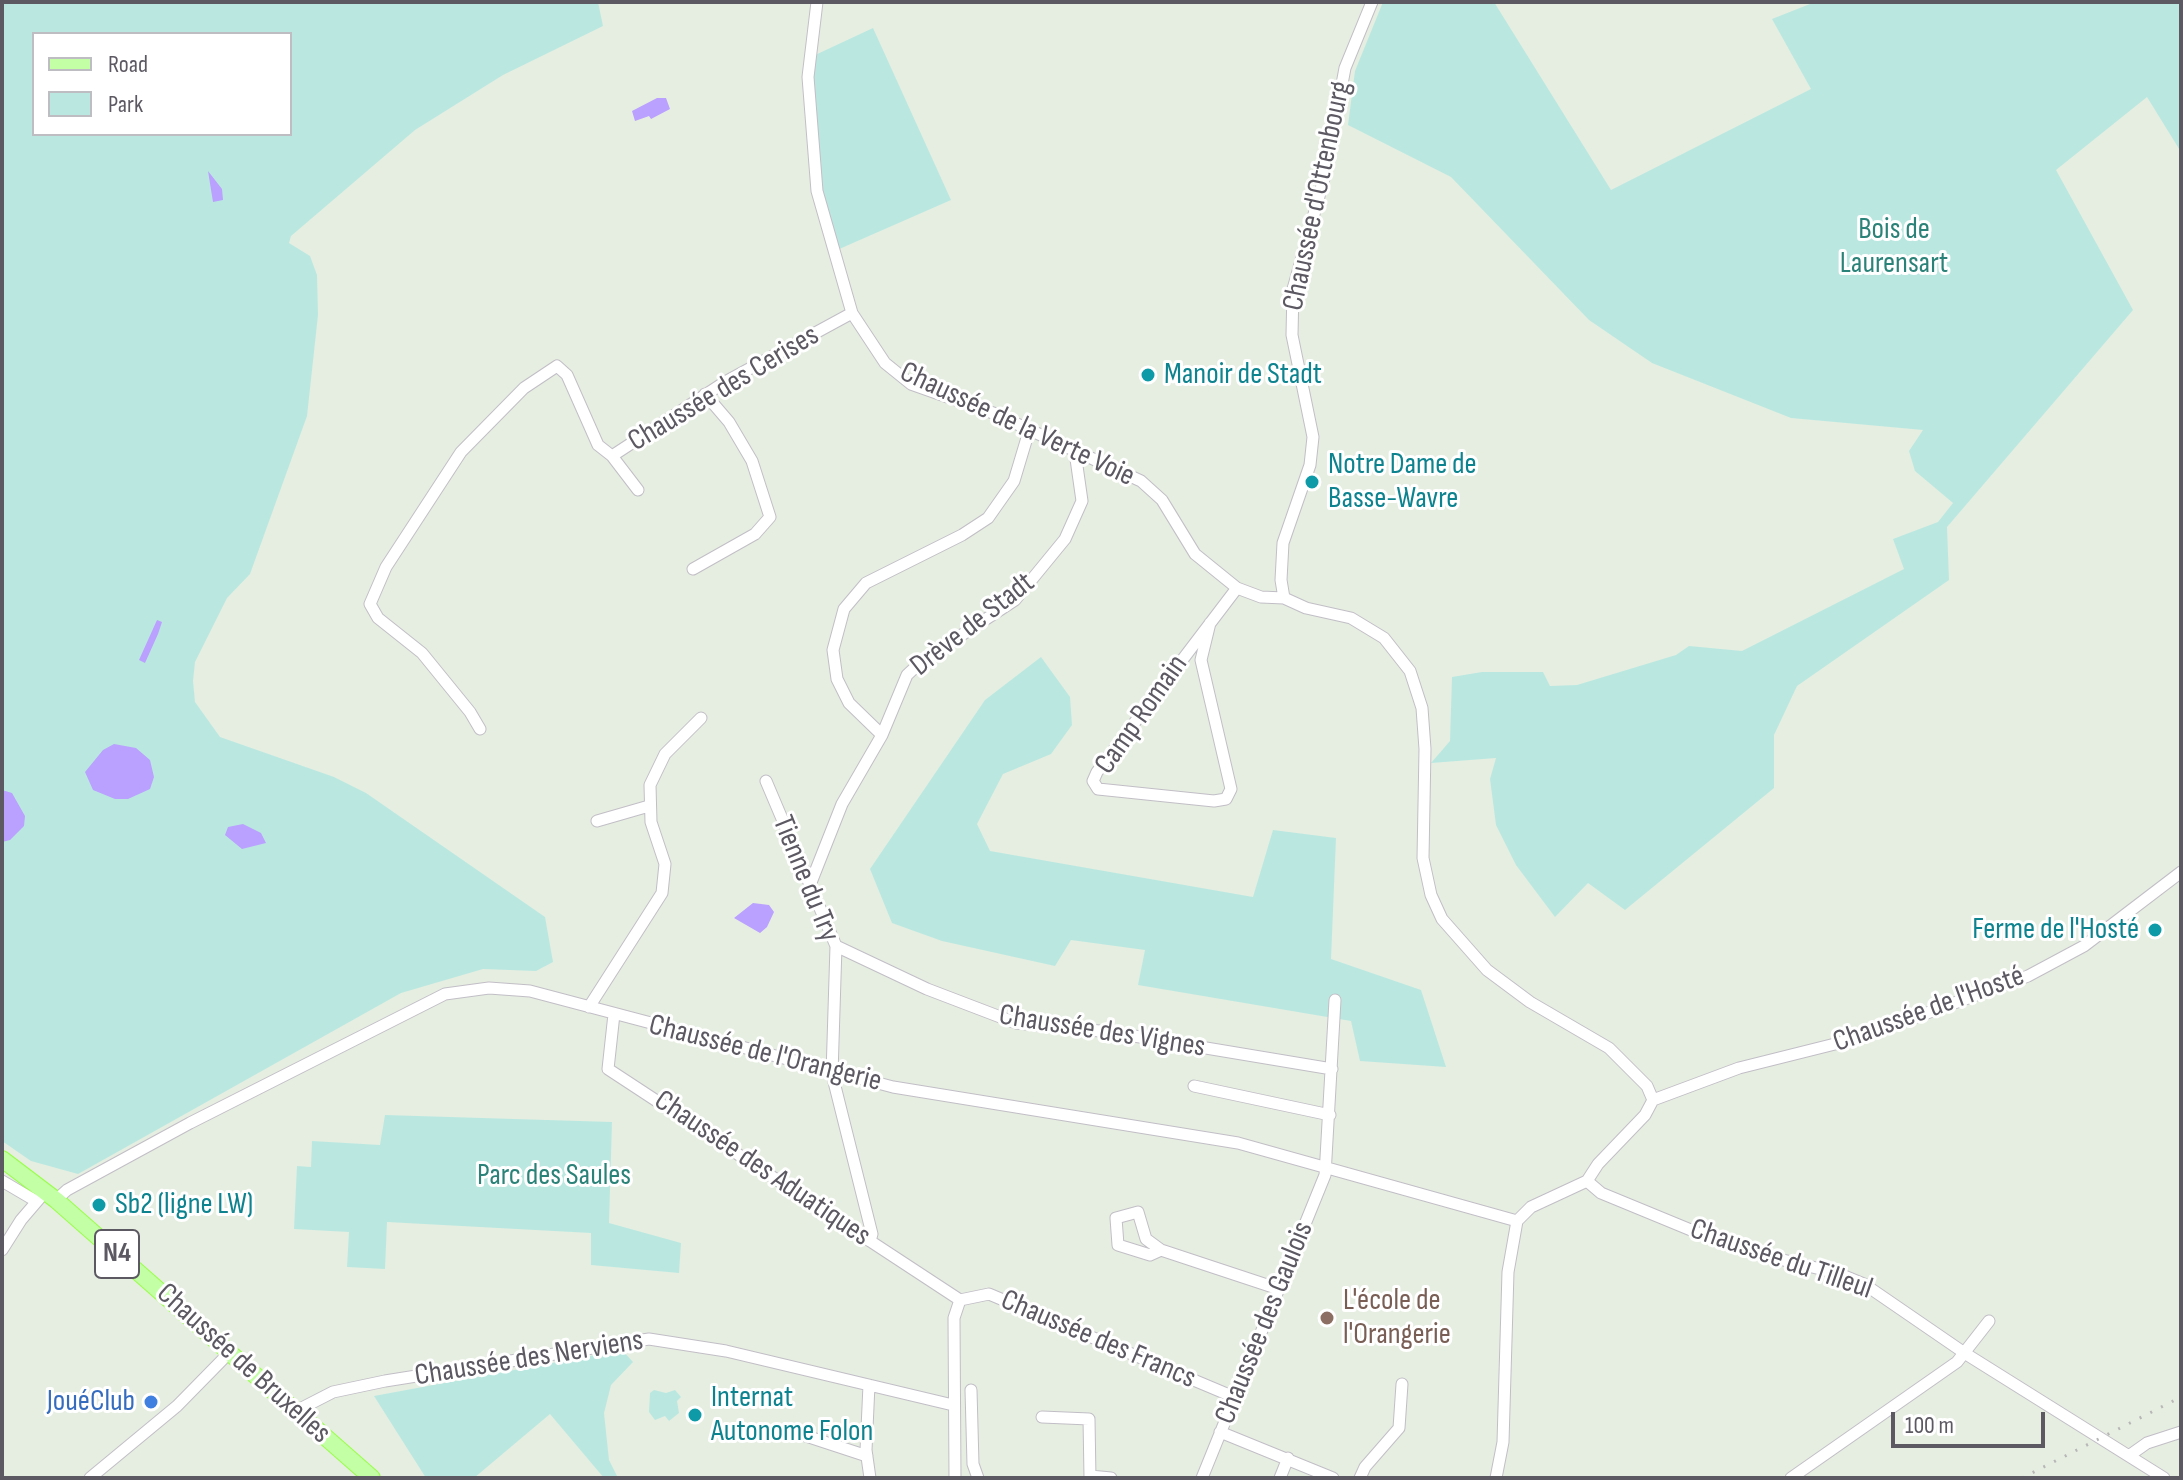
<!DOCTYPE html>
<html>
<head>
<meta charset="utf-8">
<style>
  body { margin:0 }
  #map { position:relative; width:2183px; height:1480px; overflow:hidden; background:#e6eee1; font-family:"Sofia Sans Condensed",sans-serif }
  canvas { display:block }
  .frame { position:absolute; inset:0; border:4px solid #5d5963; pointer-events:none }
  .legend { position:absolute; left:32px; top:32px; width:260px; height:104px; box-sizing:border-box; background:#fff; border:2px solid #bebdc1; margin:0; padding:10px 14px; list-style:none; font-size:24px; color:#5d5963 }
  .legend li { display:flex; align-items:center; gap:16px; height:40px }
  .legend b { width:40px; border:2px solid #bebdc1 }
  .scale { position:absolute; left:1891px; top:1412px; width:154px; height:36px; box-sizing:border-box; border:4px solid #5d5963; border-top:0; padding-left:10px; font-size:24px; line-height:28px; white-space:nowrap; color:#5d5963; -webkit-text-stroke:6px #fff; paint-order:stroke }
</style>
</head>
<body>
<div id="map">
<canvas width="2183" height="1480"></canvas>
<div class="frame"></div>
<ul class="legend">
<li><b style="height:10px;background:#c2ffa5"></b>Road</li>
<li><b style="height:22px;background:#bae8e1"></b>Park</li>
</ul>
<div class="scale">100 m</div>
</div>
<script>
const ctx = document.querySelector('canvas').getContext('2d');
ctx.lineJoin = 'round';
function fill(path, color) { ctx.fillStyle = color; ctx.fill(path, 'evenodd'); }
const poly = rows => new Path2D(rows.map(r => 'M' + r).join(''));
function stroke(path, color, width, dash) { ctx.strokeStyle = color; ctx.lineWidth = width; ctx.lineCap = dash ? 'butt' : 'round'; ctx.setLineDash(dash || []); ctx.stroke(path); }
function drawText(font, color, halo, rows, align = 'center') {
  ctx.font = font + ' "Sofia Sans Condensed",sans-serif'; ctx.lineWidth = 6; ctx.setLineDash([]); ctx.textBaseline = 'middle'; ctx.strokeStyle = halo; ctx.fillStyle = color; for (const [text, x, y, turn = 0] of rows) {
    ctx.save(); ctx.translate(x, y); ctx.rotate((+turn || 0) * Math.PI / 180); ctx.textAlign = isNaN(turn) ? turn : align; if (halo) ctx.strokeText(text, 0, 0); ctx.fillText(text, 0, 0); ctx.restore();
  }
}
const green = poly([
  [2,2,598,2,603,26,503,75,415,130,291,236,289,243,310,256,317,275,318,315,307,416,250,574,227,598,195,662,193,681,195,702,220,737,334,777,366,793,545,917,553,962,536,971,483,969,401,993,78,1174,31,1161,2,1141],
  [34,34,290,34,290,134,34,134],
  [1383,2,1494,2,1611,190,1811,89,1772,19,1815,2,2181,2,2181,152,2147,97,2056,170,2133,310,1947,527,1949,580,1797,686,1774,735,1774,788,1625,910,1588,883,1555,917,1516,865,1496,825,1490,779,1496,758,1431,763,1450,741,1452,677,1482,672,1543,672,1550,686,1577,685,1676,655,1689,646,1742,651,1904,569,1893,539,1938,522,1953,503,1915,471,1909,451,1923,430,1791,418,1652,363,1589,320,1451,177,1348,125,1355,71],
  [873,28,951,200,837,250,821,193,815,147,813,56],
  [1041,657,1070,697,1072,725,1051,754,1003,774,977,824,990,851,1253,897,1273,830,1336,838,1331,959,1421,990,1446,1067,1360,1061,1351,1021,1138,985,1145,950,1071,940,1055,966,942,941,892,923,870,869,985,700],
  [385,1115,612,1122,609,1223,681,1243,679,1273,591,1265,591,1233,387,1222,385,1269,347,1267,349,1232,294,1229,297,1166,311,1167,312,1141,380,1145],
  [622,1350,633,1362,611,1385,604,1413,609,1460,618,1478,604,1478,550,1414,474,1478,426,1478,374,1396],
  [654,1390,666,1393,675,1390,681,1397,677,1401,679,1413,669,1421,665,1416,655,1420,649,1412,650,1393]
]);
const water = poly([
  [657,98,666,98,670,109,651,119,649,116,635,121,632,111],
  [208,171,222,189,223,200,213,202],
  [157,620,162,622,158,634,145,663,139,660],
  [114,744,136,748,150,760,154,777,150,789,128,799,115,799,93,790,85,772,103,750],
  [2,790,12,793,25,816,24,826,10,840,2,842],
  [243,824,261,833,266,843,242,849,225,835,228,827],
  [753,903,769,905,774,912,767,927,760,933,734,918]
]);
const minor = poly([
  [817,2,808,77,817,191,852,313,885,363,911,384,993,413,1141,481,1162,500,1195,554,1237,588,1261,597,1284,598,1306,608,1351,618,1384,638,1410,671,1422,708,1425,749,1423,858,1431,895,1442,919,1487,970,1530,1002,1609,1048,1647,1086,1653,1100,1645,1115,1598,1164,1587,1181,1531,1207,1517,1221,1508,1272,1503,1442,1496,1478],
  [612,456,638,490],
  [693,569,755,534,770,517,752,461,729,422,705,394],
  [1284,598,1281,580,1283,543,1310,465,1313,437,1292,335,1293,289,1325,175,1345,68,1372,2],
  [1210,623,1201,660,1231,789,1226,799,1214,801,1098,789,1093,781,1097,772,1237,588],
  [480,729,470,712,422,653,378,618,370,604,386,567,461,452,524,388,557,366,567,375,598,445,612,456,725,382,852,313],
  [882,735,849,703,837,679,833,650,844,609,866,583,962,535,988,518,1014,481,1029,431],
  [766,781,836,946,832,1074,872,1234,870,1241],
  [597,821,649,806],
  [810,885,842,804,882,735,907,675,922,661,1015,600,1065,539,1082,501,1075,452],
  [836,946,927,989,1016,1023,1110,1032,1332,1069],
  [589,1007,662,893,665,864,651,822,650,785,665,754,701,718],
  [614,1014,608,1069,960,1300],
  [1194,1086,1330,1115],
  [1653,1100,1739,1068,1859,1038,2028,976,2084,946,2181,872],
  [2,1181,36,1201],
  [1587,1181,1601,1193,1703,1235,1779,1259,1837,1273,1864,1284,1966,1354,2164,1478],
  [56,1200,67,1190,190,1123,445,994,489,988,530,991,893,1087,1238,1143,1517,1221],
  [2,1250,21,1220,45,1192],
  [1161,1250,1146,1239,1138,1212,1116,1218,1118,1245,1150,1255,1161,1250,1279,1289],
  [960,1300,989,1294,1234,1397],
  [869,1385,866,1450,870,1478],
  [971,1390,973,1464,978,1478],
  [296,1411,333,1392,385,1381,649,1339,726,1351,953,1405],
  [1042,1417,1089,1419,1090,1478],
  [1220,1432,1333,1478],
  [803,1435,867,1456],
  [2130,1455,2147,1443,2181,1432],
  [1090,1476,1111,1478],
  [90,1478,177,1406,230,1352],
  [955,1478,954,1318,960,1300],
  [1202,1478,1325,1175,1335,1000],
  [1280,1478,1288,1458],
  [1360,1478,1365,1467,1399,1428,1402,1384],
  [1791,1478,1957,1362,1989,1321]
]);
const primary = poly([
  [2,1159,56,1200,372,1478]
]);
const rail = poly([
  [2022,1478,2181,1397]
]);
const markers = [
  [1148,375,8,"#0f9aa8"],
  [1312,482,8,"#0f9aa8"],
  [2155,930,8,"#0f9aa8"],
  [99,1205,8,"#0f9aa8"],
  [1327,1318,8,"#8d6e63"],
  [151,1402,8,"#3f7fe0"],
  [695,1415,8,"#0f9aa8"]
];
const shields = [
  [117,1254,44]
];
const shieldNames = [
  ["N4",117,1254]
];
const streetNames = [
  ["Chaussée d'Ottenbourg",1318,196,-78],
  ["Chaussée des Cerises",724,389,-31],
  ["Chaussée de la Verte Voie",1017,425,25],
  ["Drève de Stadt",973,625,-38],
  ["Camp Romain",1142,715,-55],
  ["Tienne du Try",805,879,68],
  ["Chaussée de l'Hosté",1929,1010,-20],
  ["Chaussée des Vignes",1102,1032,9],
  ["Chaussée de l'Orangerie",765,1054,14],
  ["Chaussée des Aduatiques",762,1169,34],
  ["Chaussée du Tilleul",1781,1260,19],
  ["Chaussée des Gaulois",1265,1323,-68],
  ["Chaussée des Francs",1098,1340,23],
  ["Chaussée des Nerviens",529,1359,-9],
  ["Chaussée de Bruxelles",243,1364,42]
];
const parkNames = [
  ["Bois de",1894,230],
  ["Laurensart",1894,264],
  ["Parc des Saules",554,1176]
];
const cultureNames = [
  ["Manoir de Stadt",1164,375],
  ["Notre Dame de",1328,465],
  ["Basse-Wavre",1328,499],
  ["Ferme de l'Hosté",2139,930,"right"],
  ["Sb2 (ligne LW)",115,1205],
  ["Internat",711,1398],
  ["Autonome Folon",711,1432]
];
const educationNames = [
  ["L'école de",1343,1301],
  ["l'Orangerie",1343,1335]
];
const shopNames = [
  ["JouéClub",135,1402]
];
fill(green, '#bae8e1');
fill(water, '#baa0ff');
stroke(minor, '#c2bec6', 13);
stroke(primary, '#99fe49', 18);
stroke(minor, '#fff', 11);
stroke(primary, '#c2ffa5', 16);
stroke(rail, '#b8b7b8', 3, [2, 10]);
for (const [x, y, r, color] of markers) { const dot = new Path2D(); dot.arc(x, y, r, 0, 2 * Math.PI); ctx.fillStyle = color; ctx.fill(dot); stroke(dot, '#fff', 3); }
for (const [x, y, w] of shields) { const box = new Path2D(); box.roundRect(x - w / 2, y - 24, w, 48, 6); ctx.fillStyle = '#fff'; ctx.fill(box); stroke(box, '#5d5963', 2); }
drawText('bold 28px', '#5d5963', null, shieldNames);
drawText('30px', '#5d5963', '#fff', streetNames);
drawText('30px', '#2b8278', '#fff', parkNames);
drawText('30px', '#0d838f', '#fff', cultureNames, 'left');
drawText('30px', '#785e54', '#fff', educationNames, 'left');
drawText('30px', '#366cbe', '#fff', shopNames, 'right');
</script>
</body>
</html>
